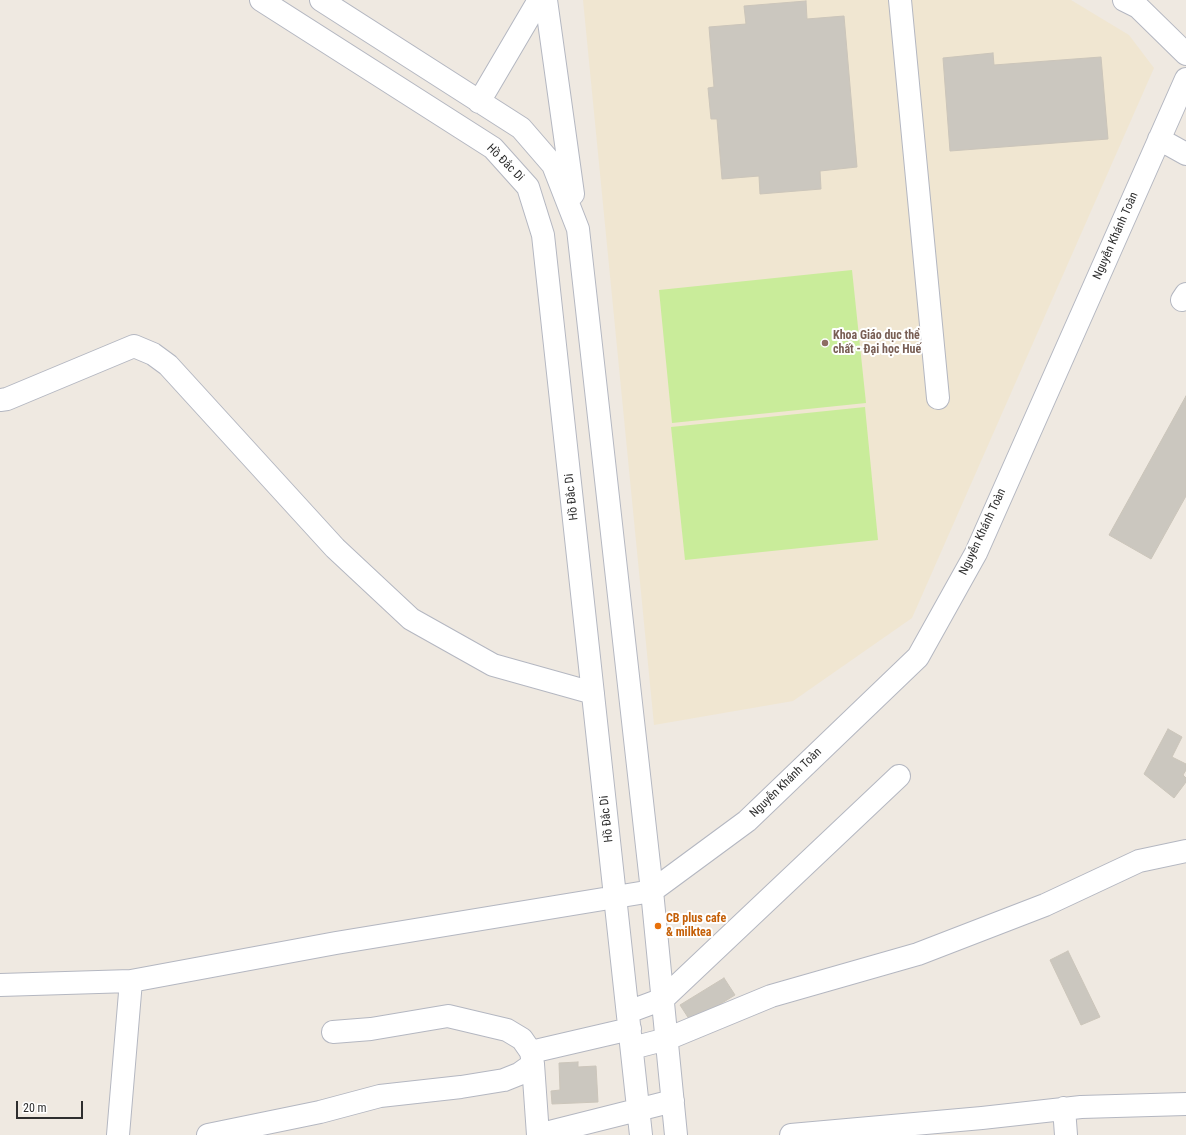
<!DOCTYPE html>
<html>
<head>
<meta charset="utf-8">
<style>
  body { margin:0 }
  #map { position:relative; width:1186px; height:1135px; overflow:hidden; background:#efe9e1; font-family:"Roboto Condensed",sans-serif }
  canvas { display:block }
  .scale { position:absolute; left:16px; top:1101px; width:67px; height:18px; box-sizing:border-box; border:2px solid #2e2e2e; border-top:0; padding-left:5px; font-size:12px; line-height:14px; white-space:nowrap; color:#2e2e2e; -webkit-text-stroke:3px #fff; paint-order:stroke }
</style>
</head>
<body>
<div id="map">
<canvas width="1186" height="1135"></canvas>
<div class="scale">20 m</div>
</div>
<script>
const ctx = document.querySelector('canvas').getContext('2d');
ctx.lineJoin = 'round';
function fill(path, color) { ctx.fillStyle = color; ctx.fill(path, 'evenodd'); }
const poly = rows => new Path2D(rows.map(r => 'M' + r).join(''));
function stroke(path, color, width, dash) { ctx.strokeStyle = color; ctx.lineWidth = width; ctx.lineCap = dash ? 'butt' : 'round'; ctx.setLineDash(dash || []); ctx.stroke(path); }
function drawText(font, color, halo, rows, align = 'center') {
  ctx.font = font + ' "Roboto Condensed",sans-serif'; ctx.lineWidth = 4; ctx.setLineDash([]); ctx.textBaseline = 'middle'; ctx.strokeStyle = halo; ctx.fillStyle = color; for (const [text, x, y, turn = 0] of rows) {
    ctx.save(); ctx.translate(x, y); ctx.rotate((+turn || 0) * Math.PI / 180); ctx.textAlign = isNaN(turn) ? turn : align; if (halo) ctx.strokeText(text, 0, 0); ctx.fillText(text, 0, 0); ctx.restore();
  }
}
const education = poly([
  [583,0,1071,0,1129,35,1154,68,912,618,793,701,654,725]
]);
const pitch = poly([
  [852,270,866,403,672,423,659,290],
  [865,407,878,540,685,560,671,427]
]);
const building = poly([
  [806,1,807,19,844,16,857,167,820,171,821,189,760,194,759,176,722,179,717,119,711,119,708,88,714,87,709,27,746,24,744,6,806,1],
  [993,53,994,65,1101,57,1108,139,950,151,943,58,993,53],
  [1186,396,1186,496,1151,559,1109,535,1186,396],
  [1168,729,1182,737,1172,757,1186,764,1186,770,1183,775,1186,778,1186,782,1174,798,1144,774,1168,729],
  [1068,951,1100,1017,1081,1025,1050,960,1068,951],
  [724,978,735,995,691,1022,680,1005,724,978],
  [578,1062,578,1067,596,1066,598,1102,552,1104,551,1091,560,1090,559,1063,578,1062]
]);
const minor = poly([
  [261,0,493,148,528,187,543,235,641,1135],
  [321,0,521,128,553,165,578,229,652,891,676,1135],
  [546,0,573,194],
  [900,0,938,398],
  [1124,0,1138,7,1186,54],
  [479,102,539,0],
  [1159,139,1186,154],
  [1182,300,1186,294],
  [0,400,7,399,134,346,153,354,168,365,335,548,411,619,493,665,593,693],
  [0,985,131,981,336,943,652,891,747,821,918,657,976,553,1186,79],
  [628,1012,663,999,899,776],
  [632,1048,667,1039,771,996,918,954,1045,905,1139,861,1186,851],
  [531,1052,630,1029],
  [533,1064,538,1135],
  [1064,1108,1066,1135],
  [118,1135,131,981],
  [208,1135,320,1112,380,1096,461,1087,504,1080,519,1074,533,1064,531,1052,522,1039,507,1030,448,1016,371,1029,333,1032],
  [538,1135,673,1101],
  [791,1135,982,1118,1081,1107,1186,1104]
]);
const markers = [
  [825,343,4,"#8d6e63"],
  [658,926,4,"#e8710a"]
];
const streetNames = [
  ["Hồ Đắc Di",505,163,45],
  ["Nguyễn Khánh Toàn",1116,236,-66],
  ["Hồ Đắc Di",572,497,-96],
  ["Nguyễn Khánh Toàn",983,532,-65],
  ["Nguyễn Khánh Toàn",786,783,-44],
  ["Hồ Đắc Di",607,819,-96]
];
const educationNames = [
  ["Khoa Giáo dục thể",833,336],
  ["chất - Đại học Huế",833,350]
];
const foodNames = [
  ["CB plus cafe",666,919],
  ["& milktea",666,933]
];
fill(education, '#f0e6d1');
fill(pitch, '#c9ec9a');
fill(building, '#cbc7bf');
stroke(building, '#cbc5ba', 1);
stroke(minor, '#b4b7c1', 24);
stroke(minor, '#fff', 22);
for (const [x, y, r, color] of markers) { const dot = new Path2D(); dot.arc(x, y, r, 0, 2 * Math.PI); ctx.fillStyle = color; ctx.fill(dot); stroke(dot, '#fff', 1.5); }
drawText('12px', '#2e2e2e', '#fff', streetNames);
drawText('bold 12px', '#785e54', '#fff', educationNames, 'left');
drawText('bold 12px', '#c56008', '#fff', foodNames, 'left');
</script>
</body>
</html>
